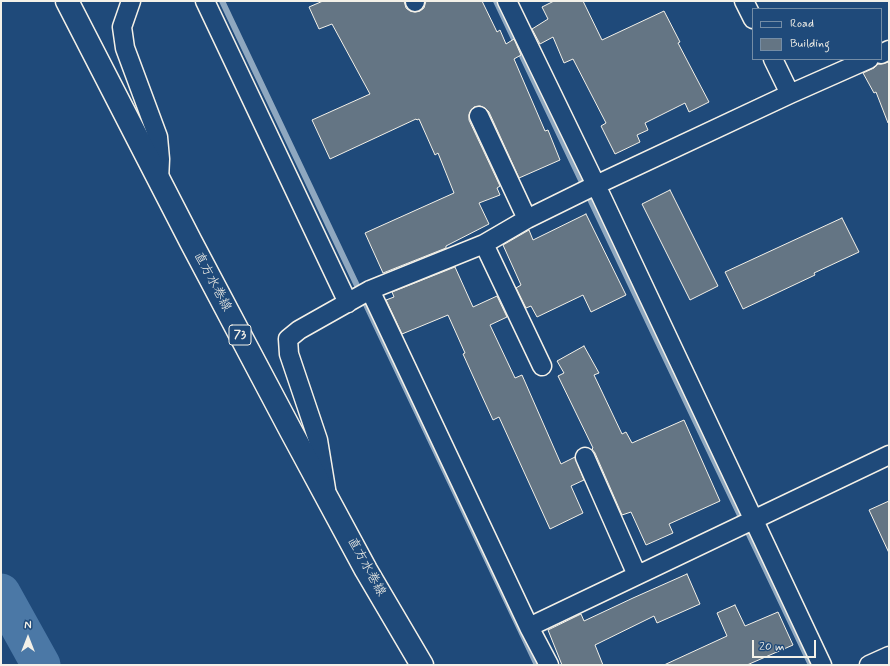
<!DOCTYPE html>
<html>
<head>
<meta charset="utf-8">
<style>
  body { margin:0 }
  #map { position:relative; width:890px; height:666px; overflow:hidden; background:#1f4a7a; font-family:Mynerve,sans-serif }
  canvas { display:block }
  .frame { position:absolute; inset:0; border:2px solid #f4f1e8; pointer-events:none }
  .legend { position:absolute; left:752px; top:8px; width:130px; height:52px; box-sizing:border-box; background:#1f4a7a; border:1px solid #748da6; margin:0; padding:5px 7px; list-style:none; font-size:12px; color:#f4f1e8 }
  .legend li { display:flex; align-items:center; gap:8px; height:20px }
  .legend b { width:20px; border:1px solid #748da6 }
  .north { position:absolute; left:8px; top:618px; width:40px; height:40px; -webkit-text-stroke:3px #1f4a7a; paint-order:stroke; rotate:0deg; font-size:11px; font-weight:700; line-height:16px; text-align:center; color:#f4f1e8 }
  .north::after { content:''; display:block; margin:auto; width:14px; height:18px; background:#f4f1e8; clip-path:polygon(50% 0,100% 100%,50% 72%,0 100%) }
  .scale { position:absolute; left:752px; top:640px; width:64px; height:18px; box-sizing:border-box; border:2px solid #f4f1e8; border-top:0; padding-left:5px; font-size:12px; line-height:14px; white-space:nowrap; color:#f4f1e8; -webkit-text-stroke:3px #1f4a7a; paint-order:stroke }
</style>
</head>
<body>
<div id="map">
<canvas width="890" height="666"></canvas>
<div class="frame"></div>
<ul class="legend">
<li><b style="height:5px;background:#1f4a7a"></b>Road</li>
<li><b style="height:11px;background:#647584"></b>Building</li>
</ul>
<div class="north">N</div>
<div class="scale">20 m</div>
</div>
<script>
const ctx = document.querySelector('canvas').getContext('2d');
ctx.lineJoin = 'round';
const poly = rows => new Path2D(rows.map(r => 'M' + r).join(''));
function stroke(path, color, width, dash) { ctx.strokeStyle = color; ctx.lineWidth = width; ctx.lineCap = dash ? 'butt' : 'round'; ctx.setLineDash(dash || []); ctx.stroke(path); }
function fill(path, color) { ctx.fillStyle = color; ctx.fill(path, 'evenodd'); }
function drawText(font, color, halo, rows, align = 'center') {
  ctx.font = font + ' Mynerve,"Klee One",sans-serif'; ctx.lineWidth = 4; ctx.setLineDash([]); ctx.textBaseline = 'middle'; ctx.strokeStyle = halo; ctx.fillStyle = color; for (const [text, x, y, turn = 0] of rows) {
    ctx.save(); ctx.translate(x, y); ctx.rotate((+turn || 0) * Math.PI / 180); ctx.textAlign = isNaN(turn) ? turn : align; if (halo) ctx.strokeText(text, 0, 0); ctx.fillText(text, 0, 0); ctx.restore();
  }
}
const stream = poly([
  [222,1,537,665],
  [496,1,811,665]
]);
const river = poly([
  [1,593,41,665]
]);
const building = poly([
  [323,1,404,1,406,8,410,11,415,12,420,11,424,8,426,1,482,1,497,32,500,30,506,44,514,39,521,55,514,59,545,131,548,130,560,160,519,178,489,112,485,108,480,106,474,107,471,110,469,115,469,120,500,186,497,188,500,195,479,203,489,224,446,246,446,248,383,273,365,233,454,193,438,153,435,155,419,119,417,120,416,119,330,159,312,120,370,94,332,24,319,29,309,7,323,1],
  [554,1,583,1,602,40,664,11,680,42,678,43,709,102,689,112,685,103,645,123,648,130,637,135,640,142,615,154,601,126,606,123,573,59,564,63,553,37,540,44,532,29,548,19,542,7,554,1],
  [889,62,889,122,888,123,876,92,874,93,863,73,874,68,878,64,881,64,889,62],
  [670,190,718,286,690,300,642,204,670,190],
  [586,214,626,295,591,312,583,295,537,317,531,306,526,308,516,288,521,285,503,245,529,230,533,240,586,214],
  [842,218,859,252,814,273,815,275,743,309,725,272,842,218],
  [455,267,473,307,497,296,507,317,490,325,515,378,522,375,561,464,575,457,584,480,571,486,583,513,550,529,499,417,493,420,481,394,463,354,465,353,448,315,402,334,386,300,394,297,392,292,455,267],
  [584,346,599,373,594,375,622,434,626,432,632,443,684,420,720,501,669,524,673,533,646,545,631,512,622,515,595,453,592,449,593,448,558,376,564,373,557,361,584,346],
  [889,501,889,553,869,510,889,501],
  [687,574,700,604,657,623,654,616,595,645,603,665,562,665,548,630,581,614,584,621,633,598,687,574],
  [735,605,745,626,778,612,793,645,747,665,664,665,727,636,717,613,735,605]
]);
const minor = poly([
  [131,1,122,27,125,48,158,137,160,159,159,180],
  [205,1,348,303],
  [415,1,415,2],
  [507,1,596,185,822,665],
  [744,1,753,19],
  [881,54,889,50],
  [773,59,790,94],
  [479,116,527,219],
  [484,244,542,366],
  [370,290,529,627,549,665],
  [585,457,637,575],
  [326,489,318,440,289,354,288,339,299,330,370,290,484,244,527,219,596,185,790,94,869,59],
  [529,627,889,455],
  [869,665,889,656]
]);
const primary = poly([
  [67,1,191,242,291,431,366,570,422,665]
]);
const shields = [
  [240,335,22]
];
const shieldNames = [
  ["73",240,335]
];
const streetNames = [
  ["直方水巻線",212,282,62],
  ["直方水巻線",366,567,61]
];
stroke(stream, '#8fa8c0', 6);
stroke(river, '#4b78a6', 39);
fill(building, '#647584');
stroke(building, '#f4f1e8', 1);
stroke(minor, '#f4f1e8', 21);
stroke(primary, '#f4f1e8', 25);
stroke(minor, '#1f4a7a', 18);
stroke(primary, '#1f4a7a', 22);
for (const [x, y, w] of shields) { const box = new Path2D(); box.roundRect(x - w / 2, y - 10, w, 20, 3); ctx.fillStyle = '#1f4a7a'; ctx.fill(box); stroke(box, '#f4f1e8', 1); }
drawText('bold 12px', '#f4f1e8', null, shieldNames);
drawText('13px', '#f4f1e8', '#1f4a7a', streetNames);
</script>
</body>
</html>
